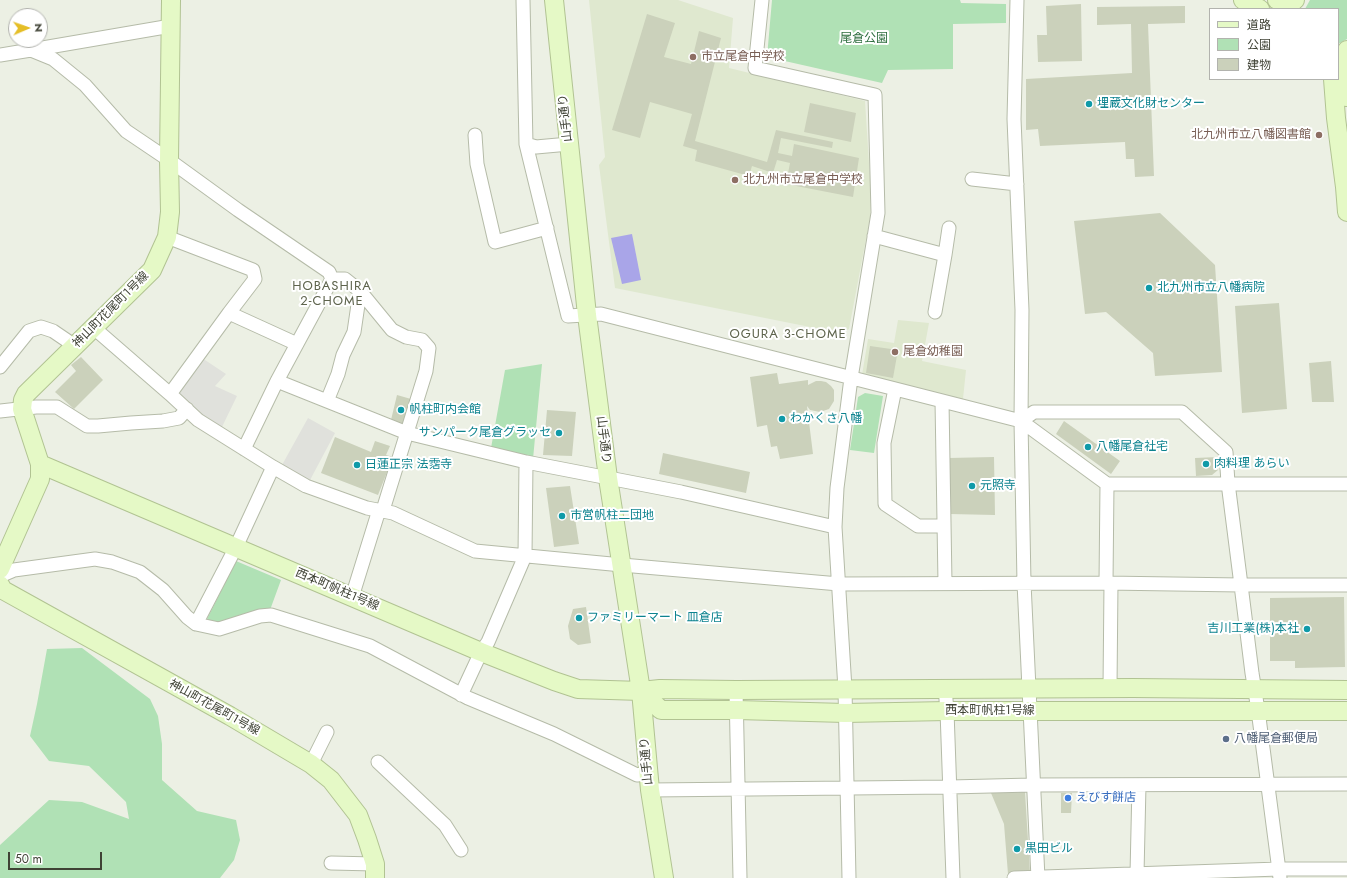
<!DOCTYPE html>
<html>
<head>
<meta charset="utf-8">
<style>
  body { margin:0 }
  #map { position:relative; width:1347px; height:878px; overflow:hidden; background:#ecf0e4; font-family:Jost,"Noto Sans JP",sans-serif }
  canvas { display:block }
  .legend { position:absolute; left:1209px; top:8px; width:130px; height:72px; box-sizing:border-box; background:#fff; border:1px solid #b2b3ae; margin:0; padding:5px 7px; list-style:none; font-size:12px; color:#3f4235 }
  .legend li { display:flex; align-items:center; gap:8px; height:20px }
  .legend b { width:20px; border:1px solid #b2b3ae }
  .north { position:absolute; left:8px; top:8px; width:40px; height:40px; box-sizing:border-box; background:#fff; border:1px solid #b2b3ae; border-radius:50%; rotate:88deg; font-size:11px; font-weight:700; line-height:16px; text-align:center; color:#3f4235 }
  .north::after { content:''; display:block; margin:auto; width:14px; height:18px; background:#e5be26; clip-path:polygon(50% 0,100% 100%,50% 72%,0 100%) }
  .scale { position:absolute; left:8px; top:852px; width:94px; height:18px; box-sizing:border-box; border:2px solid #3f4235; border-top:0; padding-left:5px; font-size:12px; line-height:14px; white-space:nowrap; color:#3f4235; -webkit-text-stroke:3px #fff; paint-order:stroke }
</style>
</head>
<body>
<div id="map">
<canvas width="1347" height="878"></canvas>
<ul class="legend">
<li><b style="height:5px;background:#e5f9c6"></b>道路</li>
<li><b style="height:11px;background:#b0e1b5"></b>公園</li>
<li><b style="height:11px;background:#cbd1bb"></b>建物</li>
</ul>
<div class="north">N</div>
<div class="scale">50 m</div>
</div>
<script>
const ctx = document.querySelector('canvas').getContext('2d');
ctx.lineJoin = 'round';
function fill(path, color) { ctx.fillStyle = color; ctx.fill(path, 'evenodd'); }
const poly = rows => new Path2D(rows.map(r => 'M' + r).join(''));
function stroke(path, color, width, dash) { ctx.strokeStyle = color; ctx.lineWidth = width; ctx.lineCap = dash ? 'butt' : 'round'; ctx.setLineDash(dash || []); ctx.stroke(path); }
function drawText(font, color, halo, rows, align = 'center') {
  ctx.font = font + ' Jost,"Noto Sans JP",sans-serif'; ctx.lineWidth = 4; ctx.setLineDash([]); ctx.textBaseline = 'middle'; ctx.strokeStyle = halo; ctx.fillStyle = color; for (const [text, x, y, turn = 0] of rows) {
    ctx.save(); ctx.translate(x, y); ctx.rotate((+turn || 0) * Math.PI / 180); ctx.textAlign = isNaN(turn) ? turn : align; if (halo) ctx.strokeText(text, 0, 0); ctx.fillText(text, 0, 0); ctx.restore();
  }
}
const education = poly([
  [589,0,678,0,733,18,729,68,865,101,871,194,870,218,849,329,840,333,615,288,599,165,605,157],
  [898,320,929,323,922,361,966,370,963,399,862,375,868,339,894,343]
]);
const green = poly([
  [772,0,960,0,961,3,1006,4,1006,23,953,24,953,69,888,70,882,83,767,57],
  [1310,0,1347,0,1347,39,1338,44,1338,9,1305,9],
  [542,364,533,459,491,448,505,370],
  [865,393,883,396,874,453,850,450,858,397],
  [236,561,281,580,270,610,219,624,206,621],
  [82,648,150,699,158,716,162,744,162,780,197,811,236,820,240,840,234,860,220,878,0,878,0,845,49,800,82,802,129,819,126,802,89,766,49,761,30,736,37,704,47,649]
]);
const parking = poly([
  [202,358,226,374,215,386,237,396,221,429,200,417,179,397,179,390],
  [308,418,335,433,309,482,282,465]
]);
const water = poly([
  [632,234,641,280,622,284,611,238]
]);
const building = poly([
  [1081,4,1082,61,1038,62,1037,35,1047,35,1046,6],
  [1185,6,1185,23,1148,24,1154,176,1135,177,1134,159,1126,159,1125,142,1040,146,1038,129,1026,130,1026,79,1132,73,1131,24,1097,25,1097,7],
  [647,14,675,23,664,57,691,64,699,31,721,38,695,141,767,162,776,130,833,142,832,148,781,138,778,153,792,156,794,144,859,158,853,197,786,184,790,163,777,160,773,173,752,166,749,176,695,161,697,150,683,146,692,114,650,102,640,138,612,130],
  [810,103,856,113,851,142,804,132],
  [1160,213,1215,265,1222,372,1155,376,1153,353,1106,312,1085,314,1074,221],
  [1279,303,1287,409,1242,413,1235,306],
  [870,346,898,350,893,378,866,373],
  [81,357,103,380,74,409,55,392,76,371,71,365],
  [1331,361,1334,402,1312,402,1309,363],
  [777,373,779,384,808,380,808,385,816,381,821,381,826,382,831,386,834,390,834,401,829,409,820,412,810,410,807,406,813,454,780,459,777,446,771,447,767,425,757,427,750,377],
  [397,395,411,399,405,424,391,420],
  [547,410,576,412,572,456,543,455],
  [1064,421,1120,461,1111,474,1056,434],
  [335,437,371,452,375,441,390,446,386,455,393,457,378,495,321,473],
  [663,453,750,472,746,493,659,474],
  [994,457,995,515,950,514,949,458],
  [1218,457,1218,470,1212,475,1196,476,1195,458],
  [570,486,579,544,554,547,546,488],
  [1344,597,1345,667,1295,668,1295,661,1270,661,1270,598],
  [586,607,591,643,578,645,570,639,568,626,573,609],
  [1025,792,1030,873,1008,874,1004,824,991,793],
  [1061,793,1072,793,1071,813,1061,813]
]);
const street = poly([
  [523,0,526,144,568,316,601,314,1021,421,1107,484,1347,484],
  [762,0,755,68,875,95,878,213,851,378,837,488,835,527,845,689,849,878],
  [1017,0,1014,119,1022,310,1021,421,1024,583,1038,878],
  [31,50,171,26],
  [0,55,31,50,53,59,85,85,126,131,169,160,238,210,329,272,332,279,277,381,244,449],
  [475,135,477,164,495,242,547,228],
  [526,144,536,147,569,144],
  [972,179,1017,184],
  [874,236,945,255,935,312],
  [167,237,253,270,255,279,229,313,170,394],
  [945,255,949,228],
  [332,279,345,279,360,291,392,330,406,337,422,340,429,348,426,371,383,510],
  [229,313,297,344],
  [94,328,170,394,198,420,273,467,306,486,367,508,393,513,475,551,622,565,839,584,1106,583,1241,585,1347,585],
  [0,367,29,331,41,327,53,331,75,346],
  [277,381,407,433,526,462,681,492,835,527],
  [895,389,884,443,885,504,918,526,944,526],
  [327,401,338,374,343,355,354,332,360,291],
  [942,401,945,583],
  [0,411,36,407,57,407,87,426,98,426,131,423,163,421,179,418,187,409],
  [1021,421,1034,412,1182,412,1226,452,1228,483,1241,585,1252,673,1258,710,1280,878],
  [0,576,14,570,95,559,112,562,140,572,163,590,187,617,196,624,219,629,260,616,271,615,370,646,468,698,554,734,637,775,648,773],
  [1106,583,1107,484],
  [352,597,379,510],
  [196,624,236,547,273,467],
  [945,688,947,711,953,878],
  [1110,688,1111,583],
  [736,690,740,878],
  [461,695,481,652,488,642,525,556,526,462],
  [378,762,445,825,461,850],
  [311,764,327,732],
  [650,790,950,787,1032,785,1347,784],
  [331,863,375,864],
  [1137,874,1139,785],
  [1014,878,1279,869,1347,869]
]);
const secondary = poly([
  [554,0,587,315,608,478,641,691,650,790,664,878],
  [1243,0,1260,9],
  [1277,0,1283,2,1295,0],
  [1333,79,1336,118,1345,187,1347,212],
  [1346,97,1344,71,1347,50],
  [40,464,481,652,554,681,578,689,641,691,660,689,736,690,1133,688,1347,690],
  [0,569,40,479,40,464,22,409,23,400,26,394,152,270,167,237,170,212,169,160,171,0],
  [0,585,3,590,230,716,311,764,331,780,358,815,367,839,375,864,375,878],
  [641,691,661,710,737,710,845,713,947,711,1347,711]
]);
const markers = [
  [693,57,4,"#8d6e63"],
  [1089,104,4,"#0f9aa8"],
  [1319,135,4,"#8d6e63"],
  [735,180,4,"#8d6e63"],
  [1149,288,4,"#0f9aa8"],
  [895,352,4,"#8d6e63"],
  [401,410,4,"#0f9aa8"],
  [782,419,4,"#0f9aa8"],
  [559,433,4,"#0f9aa8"],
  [1088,447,4,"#0f9aa8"],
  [1206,464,4,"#0f9aa8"],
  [357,465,4,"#0f9aa8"],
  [972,486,4,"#0f9aa8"],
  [562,516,4,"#0f9aa8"],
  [579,618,4,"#0f9aa8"],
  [1307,629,4,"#0f9aa8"],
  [1226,739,4,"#5c6f8a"],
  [1068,798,4,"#3f7fe0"],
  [1017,849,4,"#0f9aa8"]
];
const parkNames = [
  ["尾倉公園",864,39]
];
const educationNames = [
  ["市立尾倉中学校",701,57],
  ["北九州市立八幡図書館",1311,135,"right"],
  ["北九州市立尾倉中学校",743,180],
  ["尾倉幼稚園",903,352]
];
const cultureNames = [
  ["埋蔵文化財センター",1097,104],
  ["北九州市立八幡病院",1157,288],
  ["帆柱町内会館",409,410],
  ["わかくさ八幡",790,419],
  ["サンパーク尾倉グラッセ",551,433,"right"],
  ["八幡尾倉社宅",1096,447],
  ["肉料理 あらい",1214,464],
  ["日蓮正宗 法霑寺",365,465],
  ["元照寺",980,486],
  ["市営帆柱二団地",570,516],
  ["ファミリーマート 皿倉店",587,618],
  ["吉川工業(株)本社",1299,629,"right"],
  ["黒田ビル",1025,849]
];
const streetNames = [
  ["山手通り",566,118,-96],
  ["神山町花尾町1号線",111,310,-45],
  ["山手通り",603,440,83],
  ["西本町帆柱1号線",337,590,23],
  ["神山町花尾町1号線",214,708,29],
  ["西本町帆柱1号線",990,711],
  ["山手通り",647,761,-95]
];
const serviceNames = [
  ["八幡尾倉郵便局",1234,739]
];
const shopNames = [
  ["えびす餅店",1076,798]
];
const neighbourhoodNames = [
  ["HOBASHIRA",332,287],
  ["2-CHOME",332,302],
  ["OGURA 3-CHOME",788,335]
];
fill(education, '#dfe8cf');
fill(green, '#b0e1b5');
fill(parking, '#e0e1dc');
fill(water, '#a9a5e8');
fill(building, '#cbd1bb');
stroke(street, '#b5bba8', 15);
stroke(secondary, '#b1c392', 20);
stroke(street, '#fff', 13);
stroke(secondary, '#e5f9c6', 18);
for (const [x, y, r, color] of markers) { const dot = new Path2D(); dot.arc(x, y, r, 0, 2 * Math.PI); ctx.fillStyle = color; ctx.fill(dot); stroke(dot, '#fff', 1.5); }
drawText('12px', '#2e6e3f', '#fff', parkNames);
drawText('12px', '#785e54', '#fff', educationNames, 'left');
drawText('12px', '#0d838f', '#fff', cultureNames, 'left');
drawText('12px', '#3f4235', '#fff', streetNames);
drawText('12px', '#4e5e75', '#fff', serviceNames, 'left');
drawText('12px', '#366cbe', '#fff', shopNames, 'left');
ctx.letterSpacing = '1px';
drawText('13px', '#5e644d', '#fff', neighbourhoodNames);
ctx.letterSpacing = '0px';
</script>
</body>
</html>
